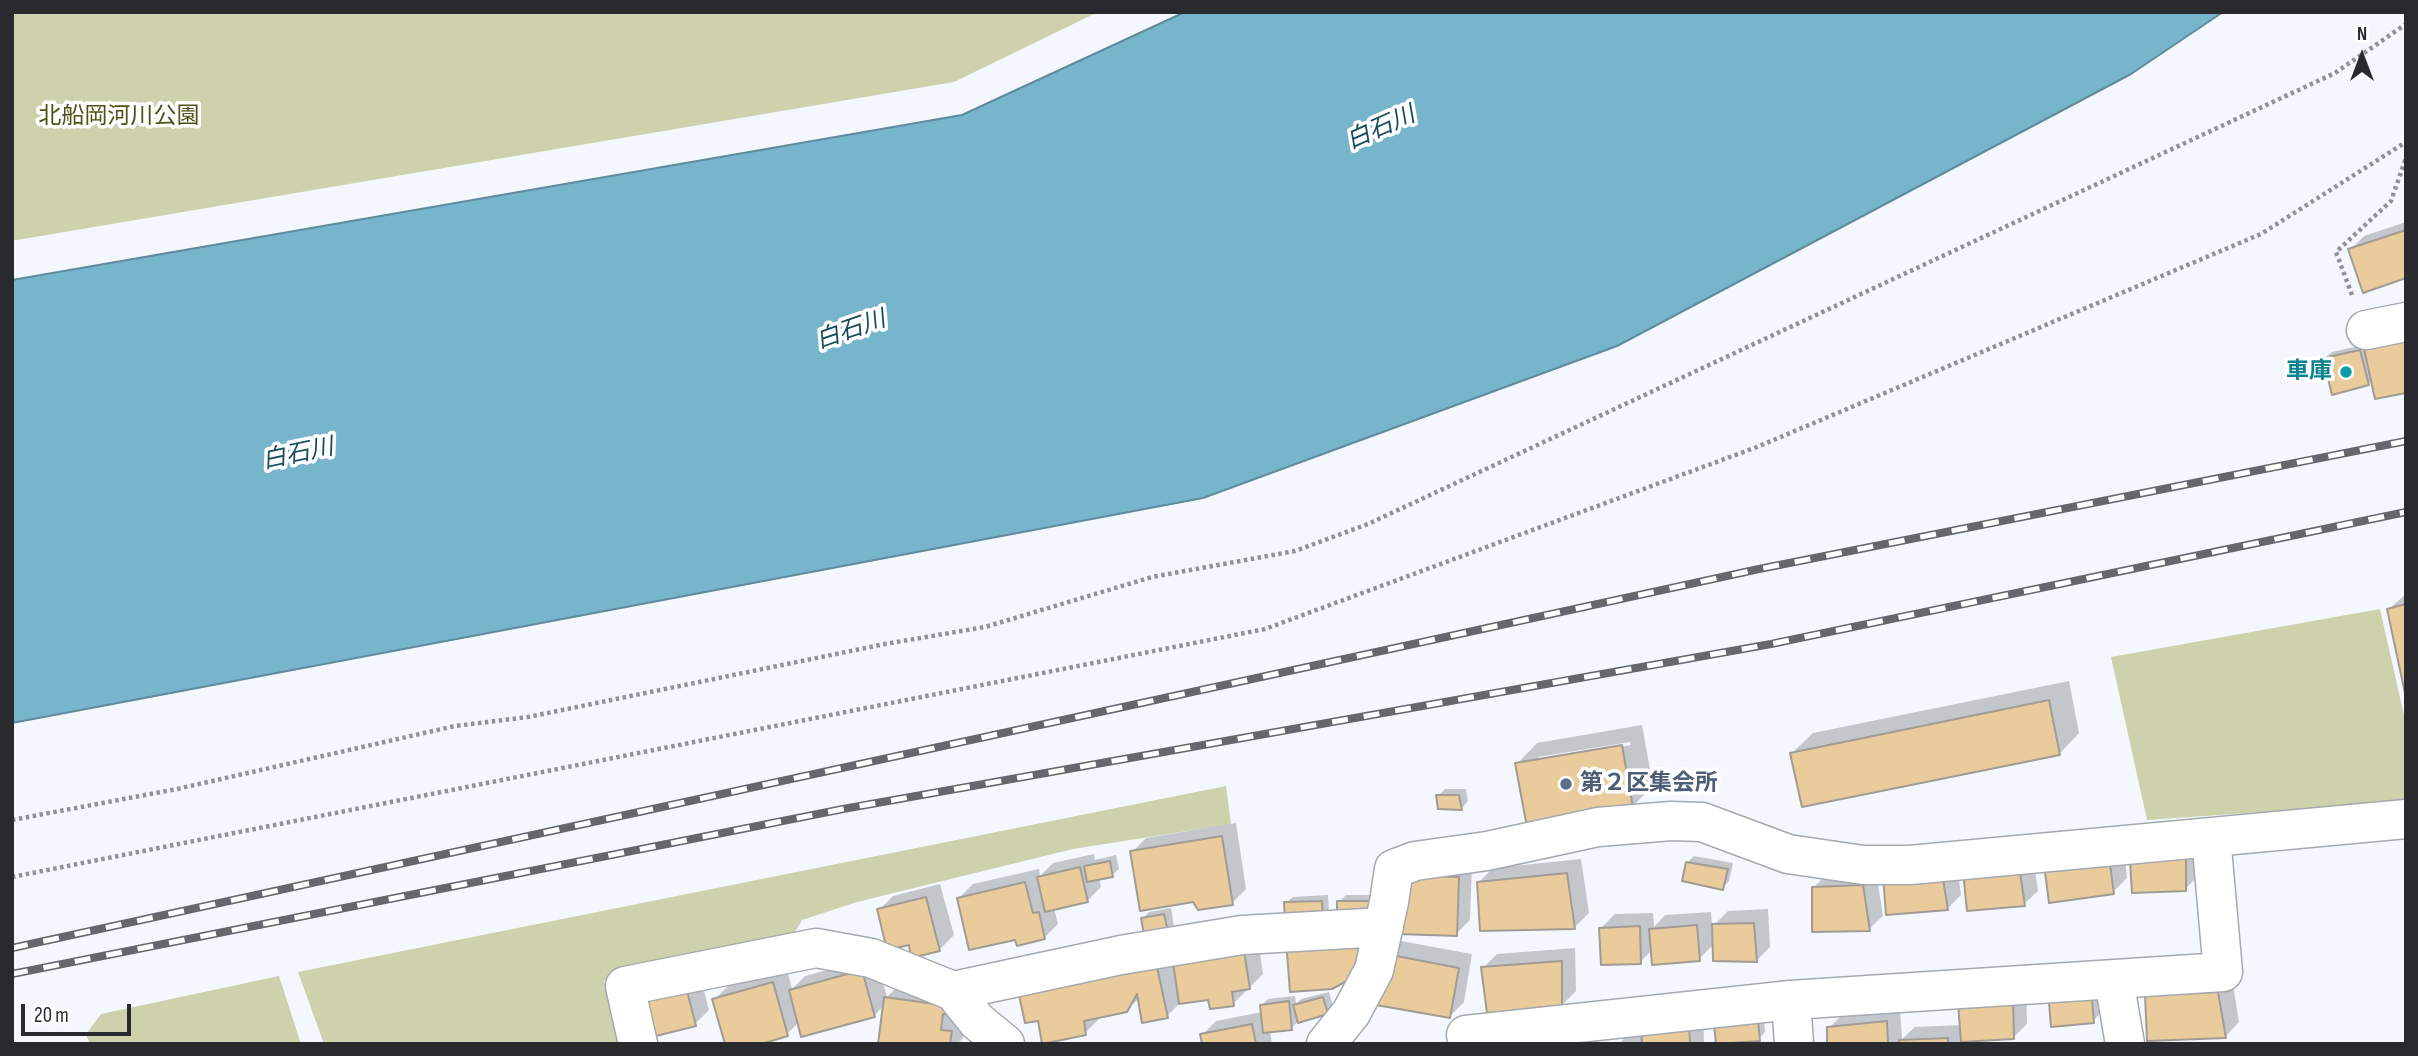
<!DOCTYPE html>
<html>
<head>
<meta charset="utf-8">
<style>
  body { margin:0 }
  #map { position:relative; width:2418px; height:1056px; overflow:hidden; background:#f4f8fe; font-family:"Sofia Sans Condensed",sans-serif }
  canvas { display:block }
  .frame { position:absolute; inset:0; border:14px solid #282a2d; pointer-events:none }
  .north { position:absolute; left:2327px; top:21px; width:70px; height:70px; -webkit-text-stroke:5px #fff; paint-order:stroke; rotate:0deg; font-size:19px; font-weight:700; line-height:28px; text-align:center; color:#282a2d }
  .north::after { content:''; display:block; margin:auto; width:24px; height:32px; background:#282a2d; clip-path:polygon(50% 0,100% 100%,50% 72%,0 100%) }
  .scale { position:absolute; left:21px; top:1004px; width:110px; height:32px; box-sizing:border-box; border:4px solid #282a2d; border-top:0; padding-left:9px; font-size:21px; line-height:24px; white-space:nowrap; color:#282a2d; -webkit-text-stroke:5px #fff; paint-order:stroke }
</style>
</head>
<body>
<div id="map">
<canvas width="2418" height="1056"></canvas>
<div class="frame"></div>
<div class="north">N</div>
<div class="scale">20 m</div>
</div>
<script>
const ctx = document.querySelector('canvas').getContext('2d');
ctx.lineJoin = 'round';
function fill(path, color) { ctx.fillStyle = color; ctx.fill(path, 'evenodd'); }
const poly = rows => new Path2D(rows.map(r => 'M' + r).join(''));
function stroke(path, color, width, dash) { ctx.strokeStyle = color; ctx.lineWidth = width; ctx.lineCap = dash ? 'butt' : 'round'; ctx.setLineDash(dash || []); ctx.stroke(path); }
function drawText(font, color, halo, rows, align = 'center') {
  ctx.font = font + ' "Sofia Sans Condensed","Noto Sans JP",sans-serif'; ctx.lineWidth = 7; ctx.setLineDash([]); ctx.textBaseline = 'middle'; ctx.strokeStyle = halo; ctx.fillStyle = color; for (const [text, x, y, turn = 0] of rows) {
    ctx.save(); ctx.translate(x, y); ctx.rotate((+turn || 0) * Math.PI / 180); ctx.textAlign = isNaN(turn) ? turn : align; if (halo) ctx.strokeText(text, 0, 0); ctx.fillText(text, 0, 0); ctx.restore();
  }
}
const green = poly([
  [12,12,1098,12,954,82,17,240,12,240],
  [2380,609,2406,724,2406,802,2147,820,2111,657],
  [1226,786,1231,824,1073,849,857,902,802,920,795,932,620,972,604,981,620,1044,324,1044,298,972],
  [279,976,301,1044,90,1044,86,1034,101,1014]
]);
const water = poly([
  [1185,12,2223,12,2131,74,1617,346,1203,498,12,723,12,280,962,115,1185,12]
]);
const shadow = poly([
  [2406,222,2406,276,2350,250,2364,236],
  [2367,344,2372,380,2368,384,2325,358,2332,352],
  [2406,594,2406,690,2389,609],
  [2069,681,2079,733,2059,754,1792,753,1813,733],
  [1642,725,1653,786,1632,807,1517,764,1537,743],
  [1630,742,1631,745,1538,761,1538,757],
  [1445,789,1466,789,1468,801,1462,808,1439,807,1438,796],
  [1236,823,1246,889,1232,903,1194,901,1132,852,1146,838],
  [2199,842,2199,875,2185,889,2133,891],
  [2123,844,2127,878,2113,892,2050,901],
  [2032,851,2038,891,2024,904,1969,909],
  [1094,854,1095,860,1116,855,1119,869,1112,875,1099,878,1101,887,1087,901,1054,908,1058,924,1044,938,1017,938,959,898,973,884,1039,869,1040,876,1053,863],
  [1694,856,1733,863,1729,881,1723,888,1688,862],
  [1581,859,1589,913,1575,927,1479,882,1493,868],
  [1956,859,1961,895,1947,909,1888,913],
  [1472,864,1470,920,1456,934,1401,876],
  [1876,872,1883,916,1869,929,1813,888,1827,874],
  [940,884,954,935,940,949,913,956,910,942,879,910,893,896],
  [1328,895,1329,913,1286,903,1293,897],
  [1346,895,1384,895,1369,922,1339,902],
  [1171,908,1175,933,1258,938,1263,974,1233,1004,1210,998,1181,1002,1167,1016,1139,998,1126,1011,1103,1015,1085,1033,1044,1042,1146,939,1142,919,1149,912],
  [1768,909,1770,947,1756,961,1714,944,1699,959,1653,949,1640,962,1601,928,1615,914,1653,913,1654,927,1665,915,1711,912,1712,927,1728,911],
  [1401,941,1472,954,1464,1002,1450,1016,1387,955],
  [1575,948,1576,991,1562,1005,1483,968,1497,954],
  [876,957,887,997,900,984,965,1017,963,1038,957,1044,883,1044,885,1004,874,1016,799,1022,787,1034,714,1000,728,986,787,969,792,989,805,976],
  [698,967,709,1010,695,1024,638,992],
  [2104,974,2107,1007,2093,1021,2064,978],
  [2232,979,2239,1022,2226,1036,2146,996],
  [2026,985,2027,1024,2013,1038,1961,1041,1961,1044,1829,1044,1829,1028,1843,1014,1900,1008,1902,1039,1915,1027,1961,1025],
  [1329,992,1333,1006,1327,1013,1299,1021,1291,1028,1270,1031,1272,1044,1204,1044,1202,1035,1216,1021,1262,1012,1262,1005,1268,999,1295,996,1296,1004,1301,999],
  [1763,1004,1765,1032,1759,1039,1718,1042],
  [1703,1007,1704,1044,1619,1044,1629,1033]
]);
const building = poly([
  [2406,230,2406,278,2363,293,2348,249,2406,230],
  [2406,340,2406,393,2375,399,2364,349,2406,340],
  [2360,350,2369,385,2332,395,2323,358,2360,350],
  [2406,604,2406,698,2387,609,2406,604],
  [2049,700,2060,755,1802,807,1790,753,2049,700],
  [1622,745,1633,808,1527,827,1515,763,1622,745],
  [1436,795,1459,795,1462,810,1438,809,1436,795],
  [1222,836,1233,905,1198,910,1193,902,1140,911,1130,851,1222,836],
  [2186,855,2186,891,2132,893,2130,861,2186,855],
  [2109,857,2114,894,2049,903,2044,864,2109,857],
  [1110,861,1113,877,1087,882,1084,866,1110,861],
  [1686,862,1728,869,1723,890,1682,881,1686,862],
  [2019,865,2025,906,1967,911,1963,871,2019,865],
  [1080,867,1088,902,1045,912,1037,877,1080,867],
  [1567,873,1575,929,1480,931,1477,882,1567,873],
  [1942,873,1948,910,1886,915,1883,876,1942,873],
  [1400,875,1459,877,1457,936,1398,934,1400,875],
  [1025,882,1033,913,1039,912,1045,939,1017,946,1015,940,969,950,957,898,1025,882],
  [1863,885,1870,931,1812,932,1812,887,1863,885],
  [926,897,940,951,911,958,909,945,887,950,877,909,926,897],
  [1322,901,1323,921,1285,923,1284,902,1322,901],
  [1337,901,1378,901,1378,921,1337,920,1337,901],
  [1164,914,1170,941,1146,946,1141,918,1164,914],
  [1754,923,1757,962,1713,961,1712,924,1754,923],
  [1697,925,1700,961,1652,965,1649,929,1697,925],
  [1640,926,1641,964,1601,965,1599,928,1640,926],
  [1364,934,1367,970,1332,989,1290,992,1286,940,1364,934],
  [1244,951,1250,989,1232,992,1234,1006,1210,1009,1208,1000,1179,1004,1173,962,1244,951],
  [1154,953,1168,1018,1142,1023,1137,994,1127,1012,1084,1021,1086,1035,1042,1044,1038,1021,1025,1023,1016,981,1154,953],
  [1386,954,1459,968,1450,1018,1376,1005,1386,954],
  [1562,961,1562,1007,1487,1013,1481,967,1562,961],
  [862,970,875,1017,801,1037,789,990,862,970],
  [684,979,696,1026,648,1038,637,992,684,979],
  [773,982,788,1036,761,1044,725,1044,712,999,773,982],
  [2091,987,2094,1023,2051,1027,2048,991,2091,987],
  [2218,992,2226,1038,2147,1041,2145,995,2218,992],
  [884,997,950,1006,949,1014,943,1014,941,1030,952,1031,950,1044,878,1044,884,997],
  [1323,997,1328,1014,1298,1023,1293,1005,1323,997],
  [2013,998,2014,1039,1961,1042,1958,1003,2013,998],
  [1289,1001,1292,1030,1263,1033,1260,1005,1289,1001],
  [1757,1009,1760,1041,1716,1044,1713,1013,1757,1009],
  [1689,1020,1690,1044,1642,1044,1641,1022,1689,1020],
  [1887,1021,1888,1044,1827,1044,1827,1027,1887,1021],
  [1252,1024,1256,1044,1202,1044,1200,1034,1252,1024],
  [1948,1038,1948,1044,1899,1044,1899,1040,1948,1038]
]);
const path = poly([
  [2352,295,2336,252,2391,201,2406,158],
  [12,820,177,789,455,726,528,717,885,644,985,627,1152,577,1295,551,1368,524,2335,73,2406,24],
  [12,877,1265,629,1757,447,2261,234,2406,142]
]);
const minor = poly([
  [2366,330,2406,322],
  [2114,980,2125,1044],
  [953,991,1121,955,1242,935,1384,927],
  [1791,1000,1794,1044],
  [1466,1035,1791,1000,2223,972,2211,837],
  [638,1044,625,986,816,948,871,958,953,991,977,1021,1005,1044],
  [1326,1044,1351,1013,1374,970,1389,902,1394,869,1415,861,1487,851,1598,827,1671,821,1702,822,1788,854,1863,865,1910,865,2406,819]
]);
const rail = poly([
  [12,948,1759,569,2406,441],
  [12,974,843,809,1771,644,2406,512]
]);
const markers = [
  [2346,372,7,"#0f9aa8"],
  [1566,784,7,"#5c6f8a"]
];
const parkNames = [
  ["北船岡河川公園",119,117]
];
const cultureNames = [
  ["車庫",2332,372]
];
const serviceNames = [
  ["第２区集会所",1580,784]
];
const waterNames = [
  ["白石川",1381,129,-24],
  ["白石川",851,331,-19],
  ["白石川",298,455,-12]
];
fill(green, '#cdd2ac');
fill(water, '#77b5cc');
stroke(water, '#5f8b9c', 2);
fill(shadow, '#0003');
fill(building, '#eacb9b');
stroke(building, '#a09c95', 2);
stroke(minor, '#a4a9af', 41);
stroke(path, '#8f9296', 4.5, [3.5, 3.5]);
stroke(minor, '#fff', 38);
stroke(rail, '#64676b', 8);
stroke(rail, '#fff', 5, [16]);
for (const [x, y, r, color] of markers) { const dot = new Path2D(); dot.arc(x, y, r, 0, 2 * Math.PI); ctx.fillStyle = color; ctx.fill(dot); stroke(dot, '#fff', 2.5); }
drawText('23px', '#4c5114', '#fff', parkNames);
drawText('bold 23px', '#0d838f', '#fff', cultureNames, 'right');
drawText('bold 23px', '#4e5e75', '#fff', serviceNames, 'left');
drawText('italic 24px', '#184d5e', '#fff', waterNames);
</script>
</body>
</html>
